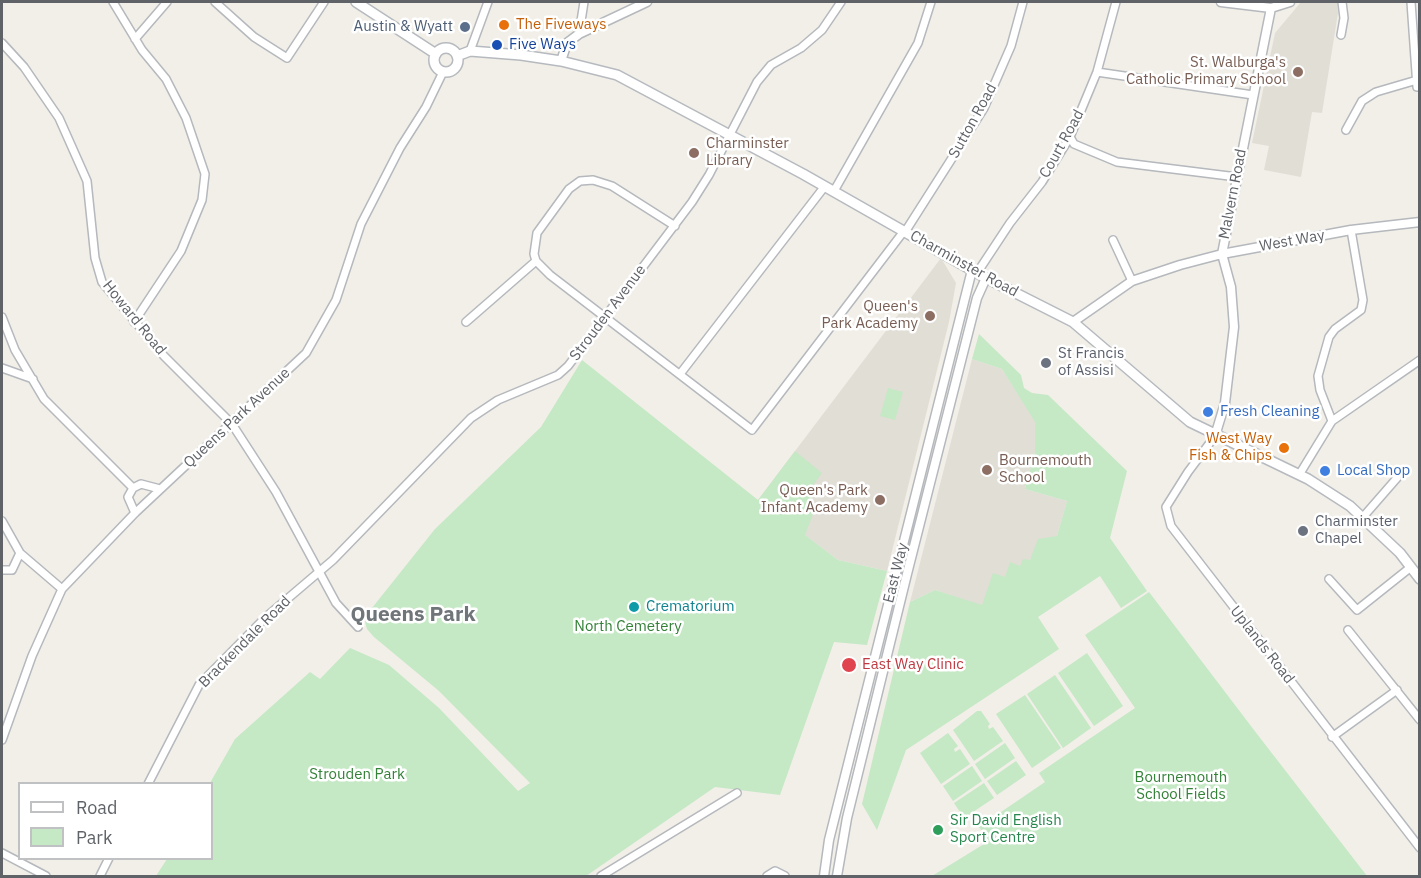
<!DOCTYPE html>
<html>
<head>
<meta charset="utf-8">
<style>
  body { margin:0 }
  #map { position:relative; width:1421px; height:878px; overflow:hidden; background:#f1efe8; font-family:"IBM Plex Sans",sans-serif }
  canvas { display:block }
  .frame { position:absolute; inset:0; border:3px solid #5f6368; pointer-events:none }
  .legend { position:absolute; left:18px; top:782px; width:195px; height:78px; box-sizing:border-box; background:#fff; border:2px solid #bfc1c3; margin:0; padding:8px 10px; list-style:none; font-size:18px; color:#5f6368 }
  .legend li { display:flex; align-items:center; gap:12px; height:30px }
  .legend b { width:30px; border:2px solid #bfc1c3 }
</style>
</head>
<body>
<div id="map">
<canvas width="1421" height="878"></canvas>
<div class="frame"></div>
<ul class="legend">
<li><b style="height:8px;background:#fff"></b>Road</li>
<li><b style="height:16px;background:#c5e8c5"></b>Park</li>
</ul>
</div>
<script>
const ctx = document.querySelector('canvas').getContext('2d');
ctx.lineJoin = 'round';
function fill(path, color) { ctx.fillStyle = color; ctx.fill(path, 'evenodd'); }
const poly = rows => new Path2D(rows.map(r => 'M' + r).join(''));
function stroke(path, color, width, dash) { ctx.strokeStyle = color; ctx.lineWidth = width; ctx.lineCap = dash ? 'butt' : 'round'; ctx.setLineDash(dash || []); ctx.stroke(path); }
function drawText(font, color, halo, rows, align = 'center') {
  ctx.font = font + ' "IBM Plex Sans",sans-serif'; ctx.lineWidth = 5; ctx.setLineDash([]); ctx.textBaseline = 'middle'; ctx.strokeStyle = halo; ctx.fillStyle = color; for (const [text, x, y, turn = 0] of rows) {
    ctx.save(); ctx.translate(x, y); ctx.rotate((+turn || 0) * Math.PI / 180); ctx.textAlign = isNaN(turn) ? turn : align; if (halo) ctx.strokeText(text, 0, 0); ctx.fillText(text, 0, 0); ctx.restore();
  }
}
const education = poly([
  [1301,2,1337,2,1338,13,1322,113,1312,112,1301,177,1264,170,1269,146,1252,143,1275,33],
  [941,258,956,283,949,322,887,571,838,560,758,500],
  [972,359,1002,369,1036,422,1035,452,1025,489,1067,501,1057,536,1045,540,1030,560,1005,577,982,606,935,590,910,602]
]);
const green = poly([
  [979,334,1021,375,1024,388,1032,393,1048,395,1127,471,1110,538,1147,591,1121,608,1100,576,1038,617,1059,649,906,750,877,830,862,804,910,602,935,590,982,605,993,573,1005,577,1010,562,1020,566,1023,559,1030,560,1038,539,1057,536,1067,501,1025,489,1035,452,1035,422,1002,369,972,359],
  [582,360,758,500,795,451,822,473,813,485,818,489,807,504,815,509,805,535,838,560,887,571,867,645,834,642,780,795,715,787,586,876,156,876,167,859,212,858,210,783,235,739,310,672,320,679,350,648,389,665,439,708,518,791,530,783,439,691,374,637,367,629,364,618,435,529,541,427],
  [888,388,903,392,895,420,880,416],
  [1149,592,1257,734,1367,876,932,876,989,841,979,827,1045,782,1039,773,1135,708,1085,635],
  [1087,653,1123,706,1094,726,1058,673],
  [1055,675,1091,728,1063,748,1027,694],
  [1025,695,1061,748,1032,768,996,714],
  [977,711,981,711,990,724,988,726,989,729,993,727,1003,741,974,761,953,730],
  [948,733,958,746,954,749,955,752,960,749,970,764,941,784,920,753],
  [1005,743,1015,758,985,779,975,764],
  [1016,761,1026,775,997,795,987,781],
  [972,766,982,781,953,801,943,786],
  [984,783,994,798,964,818,954,803]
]);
const minor = poly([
  [113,2,142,50,166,79,186,118,205,174,202,200,181,251,134,322],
  [215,2,254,37,287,58,324,2],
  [1411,2,1417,87,1420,87],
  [579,34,584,2],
  [1341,35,1344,18,1342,2],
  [135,39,167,2],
  [2,43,24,67,59,118,87,181,95,258,102,282,164,356,232,424,276,492,336,603,358,627],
  [470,51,488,2],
  [1097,72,1253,95],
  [1346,130,1362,101,1376,92,1417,80],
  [1070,137,1074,144,1117,162,1237,177],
  [834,191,918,43,931,2],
  [675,226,612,186,593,180,580,181,569,189,537,233,534,254,536,261,550,275,752,430,904,231],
  [905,232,984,108,1011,46,1023,2],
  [1113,240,1132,281],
  [977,273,1010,223,1042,182,1070,137,1097,72,1116,2],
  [2,317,15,350,44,399,133,488],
  [466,322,536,261],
  [2,368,33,379],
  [680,374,825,186],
  [1332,421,1320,390,1318,376,1329,337,1335,329,1361,310,1363,300,1351,230],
  [1215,436,1188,472,1166,507,1171,526,1420,848],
  [1299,475,1332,421,1420,360],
  [135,513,128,497,133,488,141,484,160,489],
  [1363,517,1397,478],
  [2,521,20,553,62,589],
  [2,570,12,570,20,553],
  [1329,579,1357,610,1411,567],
  [1348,630,1420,720],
  [1332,737,1397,690],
  [2,740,32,656,62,589,135,513,306,353,336,300,361,224,400,148,426,107,443,72],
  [148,784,199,685,266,617,333,560,471,418,498,400,558,375,568,366,692,202,709,175,757,82,771,65,801,48,822,30,841,2],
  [2,853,46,876],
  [100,876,109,858],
  [601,876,737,793],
  [767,876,775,871,785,876]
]);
const tertiary = poly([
  [1221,2,1271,8,1290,2],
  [561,61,567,43,579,34,647,2],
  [1073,322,1132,281,1180,265,1222,254,1351,230,1420,222],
  [1215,436,1225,403,1234,327,1231,287,1222,254,1271,8],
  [824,876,829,840,972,270],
  [837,876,847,818,907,574,977,298,986,278]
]);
const secondary = poly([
  [356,2,436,54],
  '434 60a12 12 0 1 1 24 0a12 12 0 1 1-24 0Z',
  [457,56,470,51,521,55,561,61,617,75,803,174,986,278,1073,322,1190,422,1308,479,1350,506,1400,553,1420,579]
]);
const markers = [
  [504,25,6,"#e8710a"],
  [465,27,6,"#5c6f8a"],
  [497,45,6,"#1a4fb4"],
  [1298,72,6,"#8d6e63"],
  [694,153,6,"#8d6e63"],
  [930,316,6,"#8d6e63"],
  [1046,363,6,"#6b7280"],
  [1208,412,6,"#3f7fe0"],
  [1284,448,6,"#e8710a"],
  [987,470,6,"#8d6e63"],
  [1325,471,6,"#3f7fe0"],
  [880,500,6,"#8d6e63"],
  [1303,531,6,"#6b7280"],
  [634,607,6,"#0f9aa8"],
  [849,665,8,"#e0444e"],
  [938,830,6,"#2e9e5b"]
];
const foodNames = [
  ["The Fiveways",516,25],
  ["West Way",1272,439,"right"],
  ["Fish & Chips",1272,456,"right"]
];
const serviceNames = [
  ["Austin & Wyatt",453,27]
];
const transitNames = [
  ["Five Ways",509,45]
];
const educationNames = [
  ["St. Walburga's",1286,63],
  ["Catholic Primary School",1286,80],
  ["Charminster",706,144,"left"],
  ["Library",706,161,"left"],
  ["Queen's",918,307],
  ["Park Academy",918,324],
  ["Bournemouth",999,461,"left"],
  ["School",999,478,"left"],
  ["Queen's Park",868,491],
  ["Infant Academy",868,508]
];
const streetNames = [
  ["Sutton Road",973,121,-61],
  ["Court Road",1062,144,-61],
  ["Malvern Road",1233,194,-79],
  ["West Way",1292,241,-10],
  ["Charminster Road",964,264,29],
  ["Strouden Avenue",608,313,-53],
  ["Howard Road",134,318,51],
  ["Queens Park Avenue",237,418,-43],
  ["East Way",896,573,-76],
  ["Brackendale Road",245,642,-45],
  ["Uplands Road",1262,645,52]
];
const worshipNames = [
  ["St Francis",1058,354],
  ["of Assisi",1058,371],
  ["Charminster",1315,522],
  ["Chapel",1315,539]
];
const shopNames = [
  ["Fresh Cleaning",1220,412],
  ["Local Shop",1337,471]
];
const cultureNames = [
  ["Crematorium",646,607]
];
const parkNames = [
  ["North Cemetery",628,627],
  ["Strouden Park",357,775],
  ["Bournemouth",1181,778],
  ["School Fields",1181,795]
];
const healthNames = [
  ["East Way Clinic",862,665]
];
const leisureNames = [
  ["Sir David English",950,821],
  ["Sport Centre",950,838]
];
const districtNames = [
  ["Queens Park",413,615]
];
fill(education, '#e1ded6');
fill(green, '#c5e8c5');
stroke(minor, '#b5b8bc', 10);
stroke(tertiary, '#b5b8bc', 11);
stroke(secondary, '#b6babf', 12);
stroke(minor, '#fff', 7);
stroke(tertiary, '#fff', 8);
stroke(secondary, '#fff', 9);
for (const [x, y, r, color] of markers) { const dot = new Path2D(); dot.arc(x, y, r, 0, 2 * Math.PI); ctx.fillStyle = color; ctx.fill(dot); stroke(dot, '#fff', 2); }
drawText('15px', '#c56008', '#fff', foodNames, 'left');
drawText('15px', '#4e5e75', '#fff', serviceNames, 'right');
drawText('15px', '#164399', '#fff', transitNames, 'left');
drawText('15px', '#785e54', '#fff', educationNames, 'right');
drawText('15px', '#5f6368', '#fff', streetNames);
drawText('15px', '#5b616d', '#fff', worshipNames, 'left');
drawText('15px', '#366cbe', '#fff', shopNames, 'left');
drawText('15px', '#0d838f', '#fff', cultureNames, 'left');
drawText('15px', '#348238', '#fff', parkNames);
drawText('15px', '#be3a42', '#fff', healthNames, 'left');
drawText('15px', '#27864d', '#fff', leisureNames, 'left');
drawText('bold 21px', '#70757a', '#fff', districtNames);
</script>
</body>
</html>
